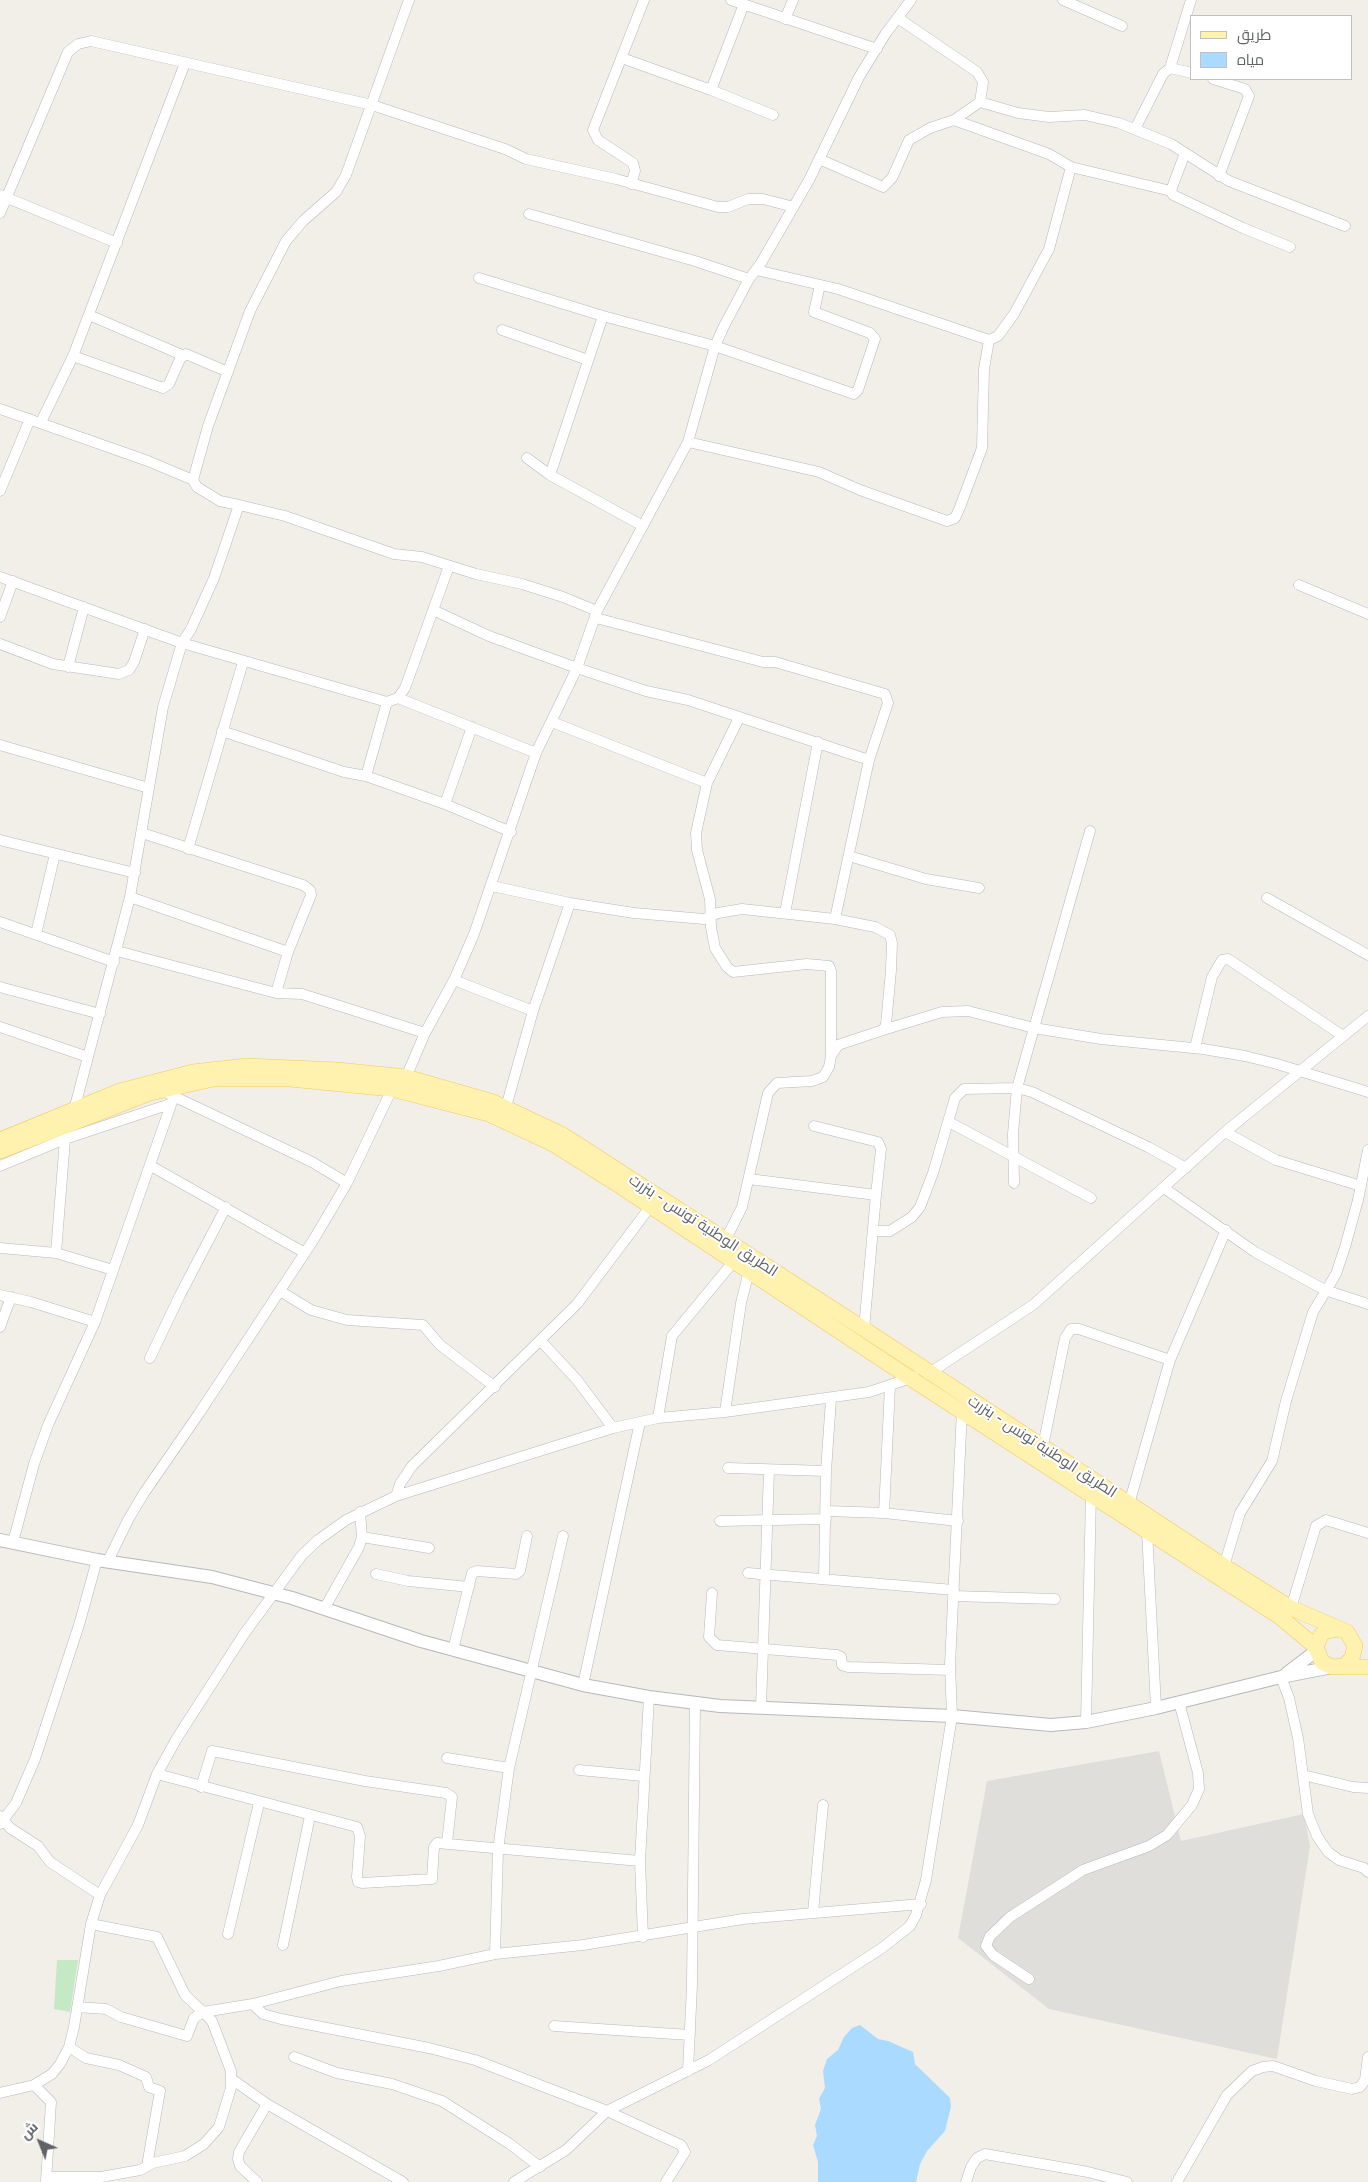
<!DOCTYPE html>
<html>
<head>
<meta charset="utf-8">
<style>
  body { margin:0 }
  #map { position:relative; width:1368px; height:2182px; overflow:hidden; background:#f1efe8; font-family:"Fira Sans",Cairo,sans-serif }
  canvas { display:block }
  .legend { position:absolute; left:1190px; top:15px; width:162px; height:65px; box-sizing:border-box; background:#fff; border:1px solid #bfc1c3; margin:0; padding:6px 9px; list-style:none; font-size:15px; color:#5f6368 }
  .legend li { display:flex; align-items:center; gap:10px; height:25px }
  .legend b { width:25px; border:1px solid #bfc1c3 }
  .north { position:absolute; left:15px; top:2117px; width:50px; height:50px; -webkit-text-stroke:4px #fff; paint-order:stroke; rotate:316deg; font-size:14px; font-weight:700; line-height:20px; text-align:center; color:#5f6368 }
  .north::after { content:''; display:block; margin:auto; width:18px; height:22px; background:#5f6368; clip-path:polygon(50% 0,100% 100%,50% 72%,0 100%) }
</style>
</head>
<body>
<div id="map">
<canvas width="1368" height="2182"></canvas>
<ul class="legend">
<li><b style="height:6px;background:#fff2af"></b>طريق</li>
<li><b style="height:14px;background:#aadaff"></b>مياه</li>
</ul>
<div class="north">ش</div>
</div>
<script>
const ctx = document.querySelector('canvas').getContext('2d');
ctx.lineJoin = 'round';
function fill(path, color) { ctx.fillStyle = color; ctx.fill(path, 'evenodd'); }
const poly = rows => new Path2D(rows.map(r => 'M' + r).join(''));
function stroke(path, color, width, dash) { ctx.strokeStyle = color; ctx.lineWidth = width; ctx.lineCap = dash ? 'butt' : 'round'; ctx.setLineDash(dash || []); ctx.stroke(path); }
function drawText(font, color, halo, rows, align = 'center') {
  ctx.font = font + ' "Fira Sans",Cairo,sans-serif'; ctx.lineWidth = 4; ctx.setLineDash([]); ctx.textBaseline = 'middle'; ctx.strokeStyle = halo; ctx.fillStyle = color; for (const [text, x, y, turn = 0] of rows) {
    ctx.save(); ctx.translate(x, y); ctx.rotate((+turn || 0) * Math.PI / 180); ctx.textAlign = isNaN(turn) ? turn : align; if (halo) ctx.strokeText(text, 0, 0); ctx.fillText(text, 0, 0); ctx.restore();
  }
}
const industrial = poly([
  [1159,1751,1181,1841,1304,1814,1310,1846,1277,2059,1049,2009,958,1938,987,1781]
]);
const green = poly([
  [57,1960,78,1960,70,2012,54,2009]
]);
const water = poly([
  [860,2025,878,2039,888,2041,913,2052,915,2064,950,2098,951,2107,945,2131,927,2151,920,2164,916,2182,818,2182,818,2162,813,2145,817,2136,815,2125,821,2109,819,2099,825,2088,823,2071,827,2059,838,2050,844,2037,852,2028]
]);
const minor = poly([
  [731,0,877,49],
  [1063,0,1122,26],
  [898,18,977,72,983,82,980,102,1018,113,1049,117,1085,115,1119,123,1171,144,1229,181,1345,226],
  [785,19,793,0],
  [622,58,711,90,744,4],
  [1170,68,1191,0],
  [1213,79,1245,89,1249,96,1219,176],
  [711,90,773,115],
  [980,102,954,120,1049,154,1071,167,1171,191],
  [1135,129,1163,74,1170,68,1192,73],
  [1185,153,1173,185,1171,191,1173,195,1243,228,1290,247],
  [819,159,883,187,892,178,909,140,930,128,954,120],
  [631,184,635,171,633,163,598,140,593,130,644,0],
  [0,195,117,243],
  [0,213,68,52,78,44,91,41,372,105,505,149,526,159,616,179,718,207,728,207,748,199,763,199,794,207],
  [529,214,695,261,749,279],
  [756,270,838,289,989,340,998,336,1014,314,1049,249,1071,167],
  [479,278,603,316,715,346,854,394,858,390,875,339,870,333,814,312,820,285],
  [89,315,182,355],
  [502,330,588,360],
  [73,356,163,388,169,384,180,359,186,354,228,372],
  [0,409,148,461,193,480,197,487,220,501,239,505,214,578,191,629,182,643,163,707,130,897,73,1114],
  [41,422,73,356,185,63],
  [688,442,819,472,860,490,947,521,955,518,960,507,982,448,984,369,989,340],
  [527,458,550,475,643,526],
  [550,475,603,316],
  [193,480,208,426,250,311,286,241,303,221,336,192,346,175,409,0],
  [0,491,30,419],
  [239,505,285,516,394,554,422,557,476,574,522,584,563,597,597,611],
  [0,577,182,643,387,702,398,698,405,688,449,566],
  [1299,585,1368,614],
  [433,610,489,636,577,668,646,691,688,700,869,760,835,919],
  [0,617,13,581],
  [596,618,763,662,775,662,885,694,888,703,869,760],
  [0,644,53,664,119,674,129,670,134,662,145,629],
  [68,667,84,607],
  [398,698,536,753],
  [739,718,707,783,696,833,697,850,710,899,711,927,715,948,727,967,733,972,807,964,829,966,831,971,831,1056],
  [552,722,707,783],
  [222,731,344,772,366,776,387,702],
  [0,745,149,788],
  [366,776,445,804,511,832],
  [445,804,472,727],
  [142,833,303,885,310,890,311,895,288,952,276,993],
  [0,840,135,873],
  [188,849,243,662],
  [849,856,926,879,979,888],
  [492,886,570,903,634,913,704,919,718,913,742,909,835,919,875,927,890,935,892,943,891,970,886,1025,883,1030,838,1045,831,1056,829,1067,823,1077,812,1081,777,1083,768,1093,742,1207,725,1241],
  [130,897,288,952],
  [1267,898,1368,955],
  [785,913,818,742],
  [0,922,114,962],
  [36,934,55,854],
  [117,951,276,993,302,994,425,1033],
  [454,980,533,1011],
  [0,987,100,1014],
  [0,1027,88,1057],
  [883,1030,942,1012,968,1011,1034,1028,1101,1039,1203,1049,1245,1056,1277,1064,1368,1092],
  [1195,1048,1212,977,1222,960,1228,959,1343,1036],
  [404,1082,425,1033,454,980,474,934,536,753,577,668,597,611,688,442,715,346,724,326,749,279,761,263,809,180,859,77,886,33,911,0],
  [169,1094,312,1162,347,1183],
  [506,1107,533,1011,570,903],
  [949,1122,1091,1198],
  [814,1126,878,1142,881,1149,876,1195],
  [1225,1132,1276,1160,1361,1186],
  [0,1166,65,1139,170,1104],
  [151,1166,305,1253],
  [749,1179,876,1195,864,1329],
  [1014,1183,1013,1134,1017,1088,1090,831],
  [1164,1188,1255,1252,1325,1290,1368,1304],
  [873,1231,890,1231,912,1217,920,1207,933,1173,955,1098,964,1089,1017,1088,1032,1092,1148,1147,1186,1168],
  [0,1248,56,1253,113,1270],
  [56,1253,65,1139],
  [280,1291,311,1310,347,1320,423,1325,440,1345,495,1387],
  [0,1295,31,1302,95,1322],
  [0,1327,11,1297],
  [541,1341,577,1380,613,1428],
  [150,1358,180,1295,226,1207],
  [928,1374,1033,1305,1225,1132,1368,1016],
  [725,1412,741,1303,749,1271],
  [658,1418,672,1336,734,1261],
  [1043,1446,1065,1338,1071,1329,1079,1329,1170,1360],
  [728,1468,826,1471],
  [396,1496,400,1484,412,1466,577,1304,650,1207],
  [1129,1504,1170,1360,1226,1230],
  [827,1511,884,1513,958,1521],
  [884,1513,890,1386],
  [720,1521,826,1519],
  [1147,1531,1156,1708],
  [362,1537,429,1548],
  [13,1542,34,1464,48,1425,95,1322,174,1096],
  [108,1561,128,1520,144,1493,198,1415,314,1239,347,1183,392,1089],
  [1224,1566,1240,1513,1272,1461,1286,1401,1313,1312,1336,1274,1345,1247,1358,1200,1368,1150],
  [748,1573,954,1590],
  [376,1574,408,1581,469,1587],
  [824,1577,826,1471,831,1399],
  [712,1593,709,1637,717,1645,837,1655,841,1657,842,1665,848,1667,950,1670],
  [953,1596,1055,1599],
  [1291,1608,1316,1526,1326,1520,1368,1533],
  [324,1609,359,1547,362,1537,360,1512],
  [453,1650,472,1573,477,1571,516,1574,520,1571,527,1536],
  [1281,1677,1289,1698,1298,1738,1308,1814,1317,1836,1328,1852,1339,1860,1364,1868,1368,1872],
  [583,1685,640,1422],
  [761,1708,769,1470],
  [1086,1722,1091,1494],
  [447,1758,509,1768],
  [579,1770,643,1776],
  [157,1774,357,1827,360,1836,357,1877,358,1882,362,1883,432,1879,434,1847,437,1843,640,1861],
  [1303,1775,1353,1787,1368,1788],
  [201,1787,212,1751,365,1781,446,1793,452,1797,447,1843],
  [0,1816,10,1828,38,1846,50,1862,100,1895],
  [0,1824,16,1803,35,1759,79,1625,97,1560],
  [813,1912,823,1805],
  [91,1924,157,1937,185,1995,203,2012,253,2004,341,1981,439,1966,495,1954,583,1945,743,1919,921,1904],
  [228,1934,259,1803],
  [643,1937,640,1861,649,1697],
  [283,1945,310,1816],
  [495,1954,498,1850,509,1768,563,1536],
  [1029,1979,993,1955,986,1946,990,1936,1010,1917,1083,1870,1149,1846,1167,1835,1192,1805,1199,1789,1198,1773,1179,1702],
  [253,2004,263,2014,281,2019,429,2048,475,2060,607,2111,681,2145,685,2152,666,2182],
  [554,2026,690,2035],
  [69,2047,86,2058,119,2065,146,2077,149,2087,160,2091,147,2166],
  [294,2057,337,2073,392,2084,442,2101,510,2144,540,2167],
  [688,2071,692,1985,695,1703],
  [233,2080,267,2104,403,2182],
  [34,2085,51,2102,46,2182],
  [0,2093,34,2085,52,2074,60,2064,69,2047,74,2027,91,1924,100,1895,138,1825,157,1774,177,1738,244,1634,302,1555,318,1540,346,1520,396,1496,613,1428,658,1418,725,1412,869,1392,914,1377],
  [46,2177,101,2177,140,2170,153,2163,185,2156,204,2144,219,2127,231,2088,231,2071,212,2021,203,2012,194,2018,187,2036,121,2017,106,2009,77,2007],
  [257,2182,240,2166,238,2159,239,2152,267,2104],
  [514,2182,566,2150,607,2111,709,2060,882,1948,910,1926,916,1915,926,1880,952,1716,950,1665,962,1410],
  [966,2182,971,2167,977,2158,985,2154,1088,2172,1127,2182],
  [1177,2182,1227,2095,1252,2071,1263,2067,1273,2066,1316,2081,1352,2089,1360,2087,1365,2080,1368,2057]
]);
const tertiary = poly([
  [0,1540,97,1560,212,1577,292,1598,421,1641,583,1685,649,1697,720,1706,952,1716,1051,1725,1086,1722,1156,1708,1281,1677,1332,1667],
  [1287,1673,1316,1651]
]);
const primary = poly([
  [0,1140,120,1091,193,1072,247,1066,337,1070,406,1077,493,1102,563,1135,864,1329,1224,1566,1291,1608,1347,1632,1355,1646,1352,1658,1344,1666,1332,1667,1322,1662,1316,1647,1321,1635,1326,1631,1338,1629],
  [0,1151,150,1093,213,1079,290,1079,392,1089,489,1114,553,1144,620,1186,910,1378,1280,1617,1316,1647],
  [1340,1667,1368,1667]
]);
const streetNames = [
  ["الطريق الوطنية تونس - بنزرت",703,1226,33],
  ["الطريق الوطنية تونس - بنزرت",1042,1447,33]
];
fill(industrial, '#e0deda');
fill(green, '#c5e8c5');
fill(water, '#aadaff');
stroke(minor, '#b5b8bc', 11);
stroke(tertiary, '#b5b8bc', 14);
stroke(primary, '#f2c960', 16);
stroke(minor, '#fff', 10);
stroke(tertiary, '#fff', 12);
stroke(primary, '#fff2af', 15);
drawText('15px', '#5f6368', '#fff', streetNames);
</script>
</body>
</html>
